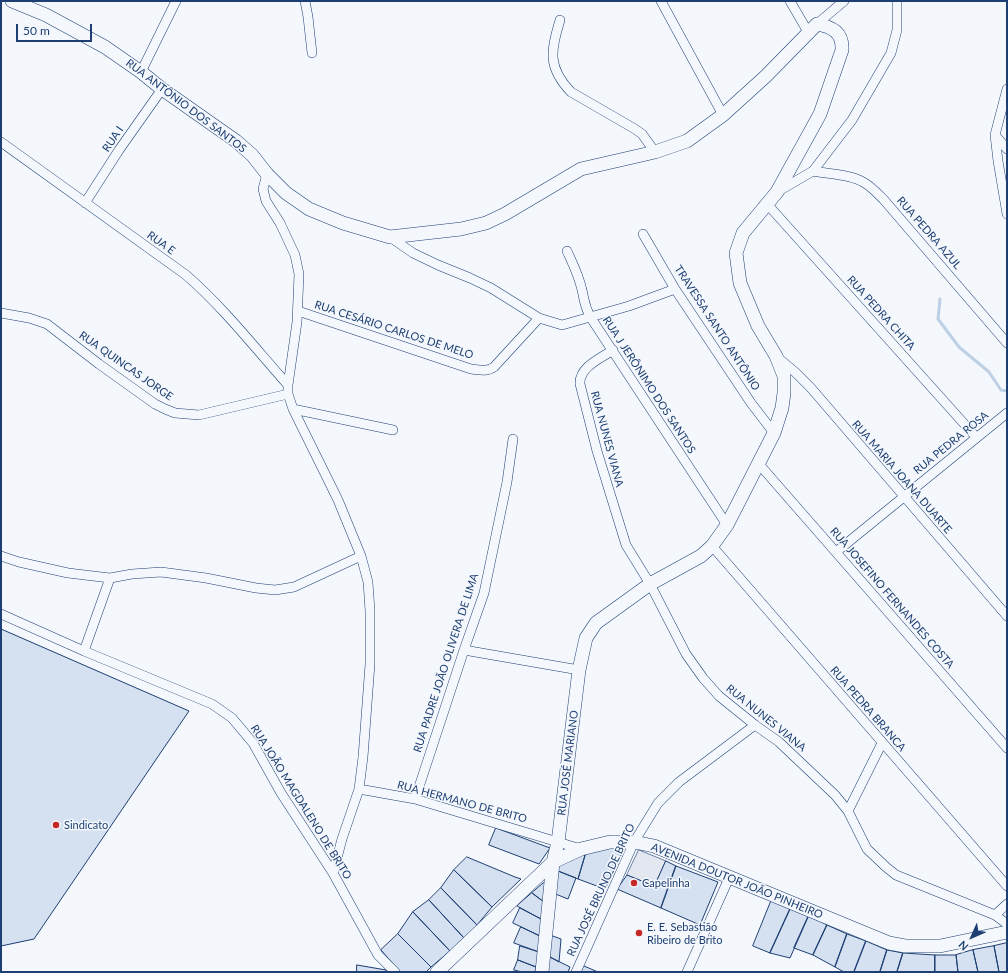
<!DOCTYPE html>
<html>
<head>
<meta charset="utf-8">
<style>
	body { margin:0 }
	#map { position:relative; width:1008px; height:973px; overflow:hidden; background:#f4f7fb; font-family:Lato,sans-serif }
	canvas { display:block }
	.frame { position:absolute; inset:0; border:2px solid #1d3f73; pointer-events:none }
	.north { position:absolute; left:952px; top:917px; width:40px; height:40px; -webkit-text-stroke:3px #f4f7fb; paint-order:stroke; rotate:225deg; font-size:11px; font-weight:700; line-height:16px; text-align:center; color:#1d3f73 }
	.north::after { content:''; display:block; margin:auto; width:14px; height:18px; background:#1d3f73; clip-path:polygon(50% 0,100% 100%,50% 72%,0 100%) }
	.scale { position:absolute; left:16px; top:24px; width:76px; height:18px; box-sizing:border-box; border:2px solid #1d3f73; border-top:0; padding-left:5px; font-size:12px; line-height:14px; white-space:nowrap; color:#1d3f73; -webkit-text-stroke:3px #f4f7fb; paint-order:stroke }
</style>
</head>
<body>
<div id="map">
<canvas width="1008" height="973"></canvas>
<div class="frame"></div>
<div class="north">N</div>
<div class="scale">50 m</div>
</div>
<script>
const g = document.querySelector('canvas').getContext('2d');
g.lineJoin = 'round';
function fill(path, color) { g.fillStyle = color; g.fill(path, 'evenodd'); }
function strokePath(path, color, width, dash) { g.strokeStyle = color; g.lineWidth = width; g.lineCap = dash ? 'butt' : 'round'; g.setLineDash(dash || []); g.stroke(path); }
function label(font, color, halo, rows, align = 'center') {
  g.font = font + ' Lato,sans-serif'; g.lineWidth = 3; g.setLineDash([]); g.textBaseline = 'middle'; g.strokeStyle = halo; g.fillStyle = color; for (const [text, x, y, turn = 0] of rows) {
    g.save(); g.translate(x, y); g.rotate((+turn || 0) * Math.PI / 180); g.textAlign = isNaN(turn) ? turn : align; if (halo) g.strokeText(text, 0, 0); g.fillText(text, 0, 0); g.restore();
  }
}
const parking = new Path2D(`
	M639,850L666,861L654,886L627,875Z`);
const stream = new Path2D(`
	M940,299L938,319L959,347L989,372L1001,390L1007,391`);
const building = new Path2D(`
	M1,629L189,711L34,939L1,946Z
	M496,828L550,848L539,864L489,845Z
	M625,847L605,889L578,879L586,852L600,848Z
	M586,852L578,879L558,871L559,862Z
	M467,857L515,877L521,879L492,907L454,870Z
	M666,861L676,866L661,908L617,889L627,875L654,886Z
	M676,866L718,882L700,925L661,908Z
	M454,870L492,907L477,925L441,888Z
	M558,871L576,878L568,899L553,893Z
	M547,880L544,902L532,893Z
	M441,888L477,925L464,938L429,900Z
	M532,893L544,902L541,919L517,906Z
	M772,899L791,907L770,953L753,946Z
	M429,900L464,938L450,951L413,912Z
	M791,907L809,915L790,958L770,953Z
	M520,908L541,919L540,936L513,923Z
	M413,912L450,951L431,967L398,934Z
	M809,915L827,925L813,955L794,948Z
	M827,925L847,934L835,967L813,955Z
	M521,927L540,936L539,952L514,943Z
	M398,934L431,967L426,972H400L381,950Z
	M847,934L866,941L854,972H844L835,967Z
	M550,935L561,939L559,962L548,956Z
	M866,941L887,950L880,972H854Z
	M1007,943V972H999L994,946Z
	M520,946L539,952L536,967L518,960Z
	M994,946L999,972H978L973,950Z
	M887,950L903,953L897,972H880Z
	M973,950L978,972H958L956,955Z
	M903,953L935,955V972H897Z
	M935,955H956L958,972H935Z
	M548,956L570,967L568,972H546Z
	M518,960L536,967L535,972H522L514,970Z
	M357,965L386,970L387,972H357Z
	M584,966L598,972H581Z`);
const street = new Path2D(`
	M305,1L308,17L312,53
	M661,1L723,115
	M790,1L808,32
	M560,20C551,51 547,67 571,92L635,129L642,134L655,152
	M817,24L844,1
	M141,72L176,1
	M1007,89L995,135L998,161L1007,214
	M995,135L1007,149
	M1,142L186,275C224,308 255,348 288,385
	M813,171C827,174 850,174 863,182C871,186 878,194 884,200L1007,343
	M267,174L263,189L266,201L280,223L295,255L299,274L297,322L288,385V394L293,409L338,500L361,556L368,582L370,611V664L363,757L359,789L342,839L333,873
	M777,192L813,171L852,120L891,53L897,30V1
	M85,203L119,150L162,89
	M768,205L976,437
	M643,234L675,289L751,403L774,433
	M390,237L413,253L438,265L470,278L491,288L539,318L562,325L629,306L675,289
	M567,251C573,264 579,276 582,290C585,302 584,306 591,318L727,525
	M298,311L471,369C480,370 487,372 494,367L539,318
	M1,313L29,318L47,324L99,364L155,404L165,409L175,413L199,415L288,394
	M613,350C601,358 579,367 580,384L597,451L626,545L650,584L686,654L703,678L719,696L755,725L779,742L835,795L848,811L867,849L886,867L896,875L995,915L1007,924
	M777,357L795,372L811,388L1007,616
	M293,409L393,430
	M758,463L1007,748
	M712,546L1007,886
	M836,552L1007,413
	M1,556L19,562L68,573L110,578L132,574L161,572L206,578L256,588L275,590L294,587L361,556
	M1,614L84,651L212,704L232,718L253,743L281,793L333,873L378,955L395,972
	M464,650L579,670
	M84,651L110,578
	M359,789L415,799L581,849
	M415,799L464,650L484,593L507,482L513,439
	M848,811L882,743
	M995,915L1007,904
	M576,972L634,842L658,803L679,782L755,725
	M687,972L729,878`);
const secondary = new Path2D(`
	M12,1L46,15L105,47L141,72L162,89L236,141L252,155L267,174L286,193L309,209L343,223L390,237L461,229L486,223L505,214L581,169L655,152L687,141L723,115L766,76L817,24C832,27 843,32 842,50L820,114L777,192L743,233L736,253L740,283L758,326L776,356L784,376V393L782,408L774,433L727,525L712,546L701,556L650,584L596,623L586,638L579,670L558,842L553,862L542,972
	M437,972L553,862L581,849L610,842H634L654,846L889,943L905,946H940L1007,932`);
const markers = [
	[56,825,4,"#c62828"],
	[634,883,4,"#c62828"],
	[639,933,4,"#c62828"]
];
const streetNames = [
	["RUA ANTÔNIO DOS SANTOS",186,106,37],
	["RUA I",113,139,-56],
	["RUA PEDRA AZUL",929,233,49],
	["RUA E",161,243,36],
	["RUA PEDRA CHITA",881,313,48],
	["TRAVESSA SANTO ANTÔNIO",717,328,57],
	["RUA CESÁRIO CARLOS DE MELO",394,330,18],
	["RUA QUINCAS JORGE",126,366,35],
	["RUA J JERÔNIMO DOS SANTOS",649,385,57],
	["RUA NUNES VIANA",607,439,75],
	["RUA PEDRA ROSA",951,443,-39],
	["RUA MARIA JOANA DUARTE",902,477,49],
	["RUA JOSEFINO FERNANDES COSTA",892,598,49],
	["RUA PADRE JOÃO OLIVERA DE LIMA",446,663,-72],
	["RUA PEDRA BRANCA",868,709,49],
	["RUA NUNES VIANA",766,718,39],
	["RUA JOSÉ MARIANO",568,763,-83],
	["RUA JOÃO MAGDALENO DE BRITO",301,802,58],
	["RUA HERMANO DE BRITO",462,802,15],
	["AVENIDA DOUTOR JOÃO PINHEIRO",737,881,22],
	["RUA JOSÉ BRUNO DE BRITO",601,890,-65]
];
const poiNames = [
	["Sindicato",64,825],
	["Capelinha",642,883],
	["E. E. Sebastião",647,927],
	["Ribeiro de Brito",647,940]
];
fill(parking, '#e3e8f0');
strokePath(parking, '#687fa3', 1);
strokePath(stream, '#bed0e5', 3);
fill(building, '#d5e0f0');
strokePath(building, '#1d3f73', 1);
strokePath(street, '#1d3f73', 10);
strokePath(secondary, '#1d3f73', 14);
strokePath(street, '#f4f7fb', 9);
strokePath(secondary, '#f4f7fb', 13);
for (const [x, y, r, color] of markers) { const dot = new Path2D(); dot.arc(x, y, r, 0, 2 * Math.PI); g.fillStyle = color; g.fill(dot); strokePath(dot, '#f4f7fb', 1.5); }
label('11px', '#1d3f73', '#f4f7fb', streetNames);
label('11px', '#1d3f73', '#f4f7fb', poiNames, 'left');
</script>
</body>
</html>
